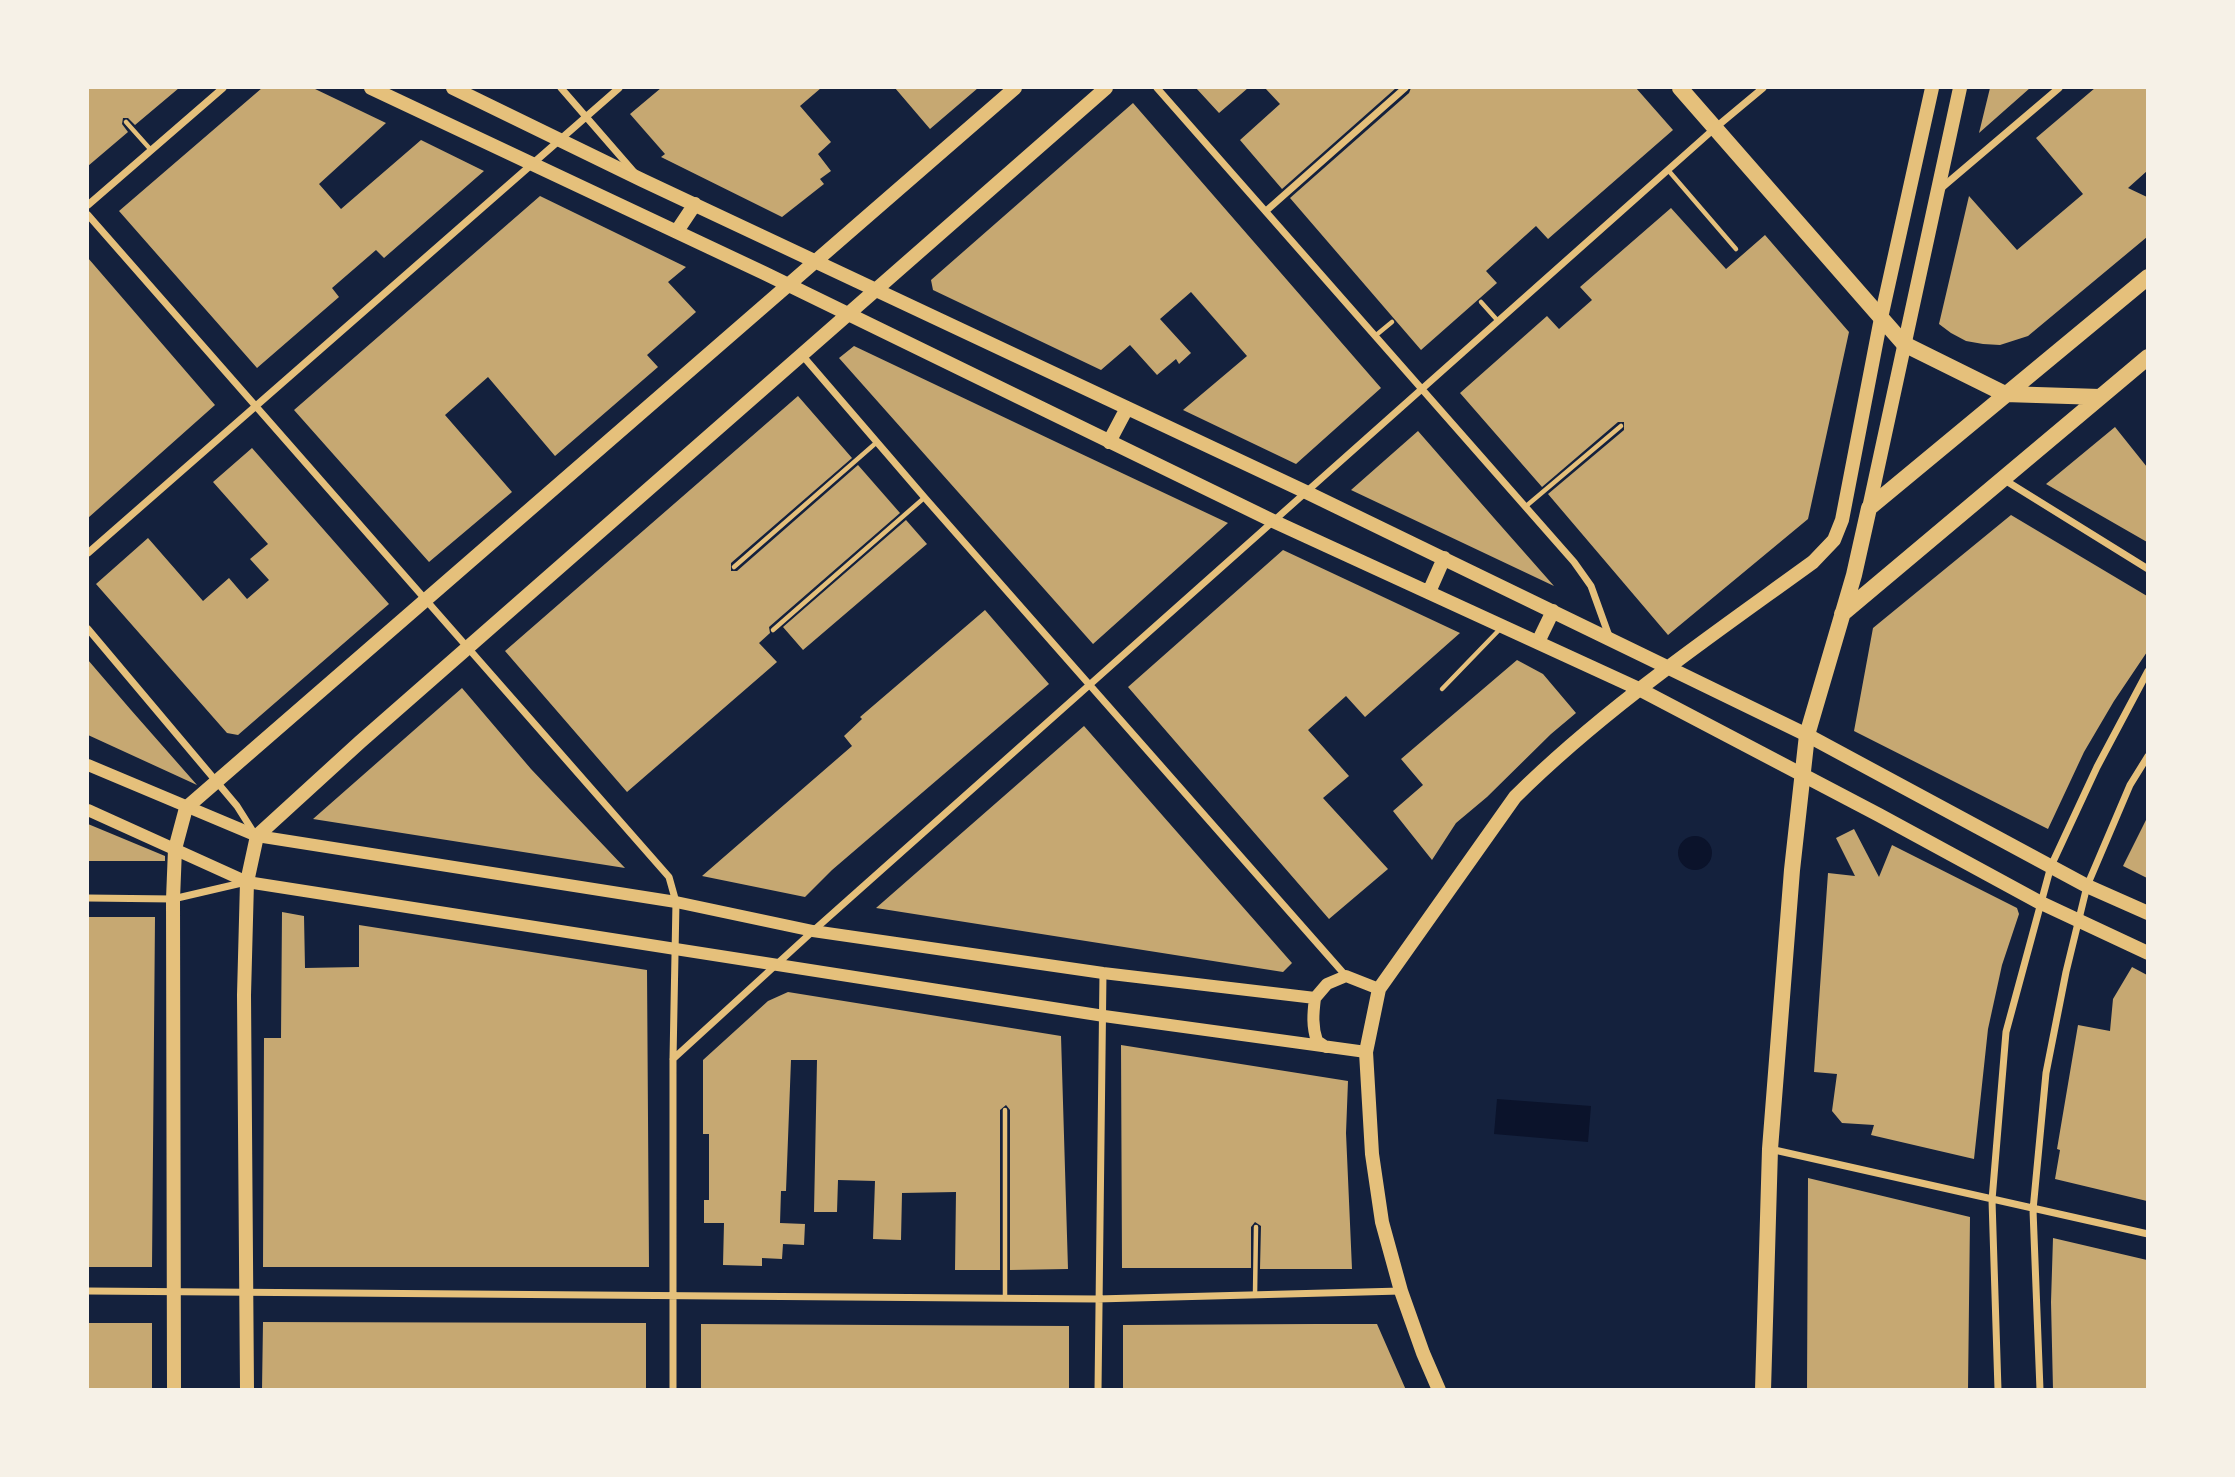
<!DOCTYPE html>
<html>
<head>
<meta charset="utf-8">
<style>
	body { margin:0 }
	#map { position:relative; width:2235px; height:1477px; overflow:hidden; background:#14213d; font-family:"PT Sans",sans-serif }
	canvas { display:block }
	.frame { position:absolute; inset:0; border:89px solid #f6f1e7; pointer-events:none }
</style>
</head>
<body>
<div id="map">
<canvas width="2235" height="1477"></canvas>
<div class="frame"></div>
</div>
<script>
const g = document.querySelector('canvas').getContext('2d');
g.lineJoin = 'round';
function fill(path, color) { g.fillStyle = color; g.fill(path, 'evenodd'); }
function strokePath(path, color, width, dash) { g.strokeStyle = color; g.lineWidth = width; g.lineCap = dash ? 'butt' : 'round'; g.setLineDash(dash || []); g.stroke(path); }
const water = new Path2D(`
	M1678 853a17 17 0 1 1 34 0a17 17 0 1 1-34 0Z
	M1497,1099L1591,1106L1588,1142L1494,1134Z`);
const building = new Path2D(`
	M88,88H179L135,125L128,118H123L122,124L128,132L88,166Z
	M262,88H313L386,123L319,184L341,209L421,140L484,171L384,258L376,250L332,288L339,297L257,368L119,211Z
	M661,88H821L800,106L831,142L818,154L831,171L820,179L824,184L782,217L661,157L665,154L630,114Z
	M895,88H978L930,129Z
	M1196,88H1248L1219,113Z
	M1265,88H1396L1282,189L1240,140L1280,104Z
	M1411,88H1636L1673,130L1548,239L1536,226L1486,271L1497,283L1421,350L1290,198L1409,93Z
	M1990,88H2030L1979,133Z
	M2095,88H2147V171L2128,188L2147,197V237L2028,336L2000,345L1983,344L1966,341L1951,333L1939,324L1969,196L2017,250L2083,194L2036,138Z
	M1133,103L1381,388L1296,464L1183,410L1247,356L1191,292L1160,319L1191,353L1179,364L1176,359L1157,375L1130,345L1101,370L933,290L931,280Z
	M540,196L686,267L668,282L696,312L647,355L658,367L555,456L488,377L445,415L512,492L429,562L294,410Z
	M1671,208L1726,269L1765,235L1849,332L1808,519L1668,635L1548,494L1624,430V422H1618L1542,487L1460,393L1547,316L1559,329L1592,300L1580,287Z
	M88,258L215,405L88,518Z
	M854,346L1073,450L1228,523L1093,644L839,358Z
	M798,396L852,458L731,563V571H737L858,465L900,513L769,627L770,633L759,643L777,662L627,792L505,651Z
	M2115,427L2147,467V542L2046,484Z
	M1418,431L1494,518L1554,586L1351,490Z
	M252,448L389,604L238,735L227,733L96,584L148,538L203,601L229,578L247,599L269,580L250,559L268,544L213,482Z
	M2011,515L2147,596V652L2114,701L2084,752L2048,829L1854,731L1873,628Z
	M906,520L927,544L803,650L783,627Z
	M1283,550L1460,633L1365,717L1346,696L1308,730L1349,776L1323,798L1388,869L1329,919L1128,687Z
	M985,610L1049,684L832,870L805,897L702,876L852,746L844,736L862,719L860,717Z
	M88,660L131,710L197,785L88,735Z
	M1517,660L1543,674L1576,713L1551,734L1487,797L1456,823L1432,860L1393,811L1423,785L1401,759Z
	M462,688L531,769L625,868L313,819Z
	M1084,726L1292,963L1283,972L876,908Z
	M2147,818V878L2123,866Z
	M88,824L165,856V861H88Z
	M1854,829L1879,877L1892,845L2017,908L2019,914L2002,965L1988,1029L1974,1159L1871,1135L1874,1125L1842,1123L1832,1111L1837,1074L1814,1072L1828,873L1855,876L1836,838Z
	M282,912L304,916L305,968L359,967V925L647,970L649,1267H263L264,1038H281Z
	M88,917H155L152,1267H88Z
	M2132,967L2147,975V1201L2055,1179L2060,1150L2057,1149L2078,1025L2110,1031L2113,999Z
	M788,992L1061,1036L1068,1269L1010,1270V1110L1006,1105L1000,1110V1270H955L956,1192L902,1193L901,1240L873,1239L875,1181L838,1180L837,1212H814L817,1060H791L786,1191H781L780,1223L805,1224L804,1245L783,1244L782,1259L762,1258V1266L723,1265L724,1223H704V1200H709V1134H703V1060L768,1001Z
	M1121,1045L1348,1081L1346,1133L1352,1269H1260L1261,1226L1255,1222L1251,1227V1268H1122Z
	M1808,1178L1970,1217L1968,1390H1807Z
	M2053,1238L2147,1260V1390H2053L2051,1302Z
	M263,1322L646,1323V1390H262Z
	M88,1323H152V1390H88Z
	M701,1324L1069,1326V1390H701Z
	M1315,1324H1377L1406,1390H1123V1325Z`);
const service = new Path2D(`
	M126,122L151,150
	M1668,170L1736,249
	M1481,302L1498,321
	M1375,336L1392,322
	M1525,507L1621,426
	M734,567L877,442
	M773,630L924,498
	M1442,689L1500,629
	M1005,1110V1299
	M1255,1295L1256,1227`);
const minor = new Path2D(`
	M561,88L634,172
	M1157,88L1574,562L1591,586L1609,636
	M1939,190L2059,88
	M88,205L223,88
	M1266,211L1405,88
	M88,215L669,877L676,902L673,1059V1390
	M802,355L925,498L1346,976
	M2003,479L2148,569
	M88,553L619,88
	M88,629L237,806L254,833
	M88,898L173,899L246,882
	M673,1059L813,931L1715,128L1763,88
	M1770,1149L2148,1234
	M88,1291L1097,1299L1401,1291
	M1098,1390L1103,973
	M1998,1390L1992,1200L2006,1032L2051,866L2097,767L2148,671
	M2040,1390L2033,1210L2046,1073L2066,972L2087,886L2130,785L2148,756`);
const tertiary = new Path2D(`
	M88,765L257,836L676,902L813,931L1103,973L1315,998L1327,984L1346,976L1379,989
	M88,810L247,882L1104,1016L1366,1052
	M1315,998C1313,1014 1312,1026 1317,1041L1326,1047`);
const secondary = new Path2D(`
	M371,88L764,273L1273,521L1639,689L1879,815L2039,902L2148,953
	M453,88L642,180L1306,492L1669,668L1807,735L2087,886L2148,913
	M677,231L695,204
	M1109,442L1127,408
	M1869,508L1960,88
	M1429,592L1444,558
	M1538,642L1553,611
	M174,1390L173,899L175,849L186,808L1015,88
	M247,1390L244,995L247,882L257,836L360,742L1106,88
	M1439,1390L1423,1353L1401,1291L1382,1222L1372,1154L1366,1052L1379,989L1515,797C1605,708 1711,636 1813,562L1834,540L1842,520L1881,318L1932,88`);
const primary = new Path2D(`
	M1680,88L1904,344L2005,394L2100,397
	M1842,614L2148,357
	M1763,1390L1770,1149L1792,870L1807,735L1854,575L1869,508L2148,277`);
fill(water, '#0b132b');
fill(building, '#c6a872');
strokePath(service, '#e5c07b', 4.5);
strokePath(minor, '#e5c07b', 7);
strokePath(tertiary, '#e5c07b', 12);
strokePath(secondary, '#e5c07b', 14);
strokePath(primary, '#e5c07b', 16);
</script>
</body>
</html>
